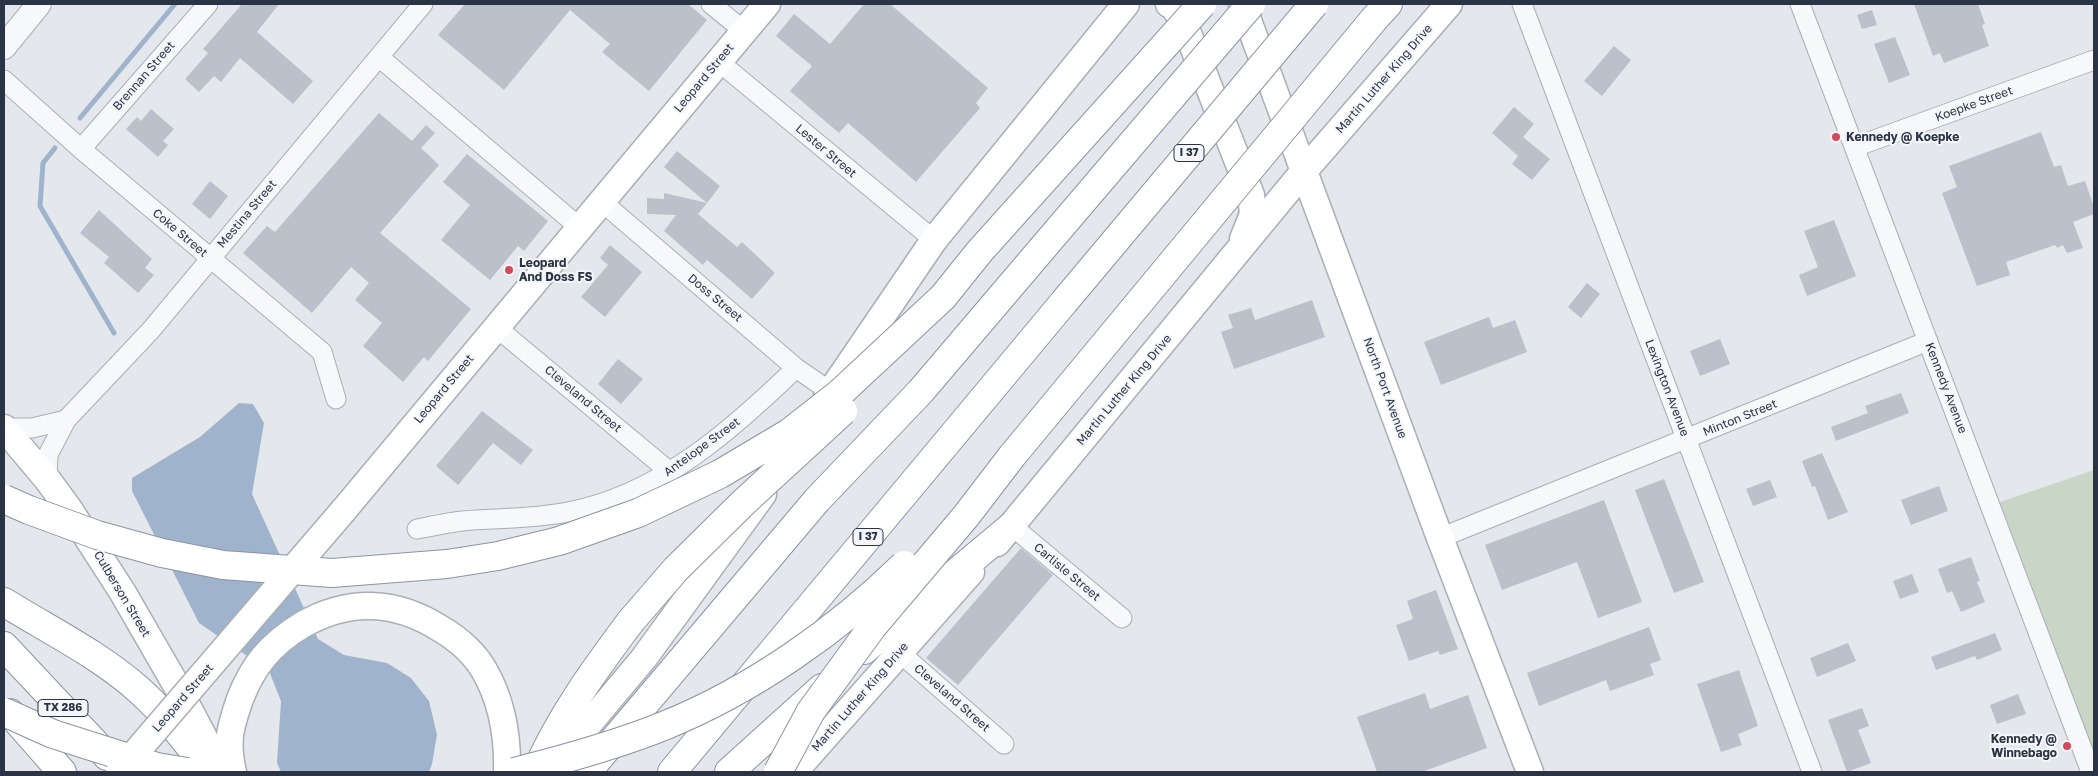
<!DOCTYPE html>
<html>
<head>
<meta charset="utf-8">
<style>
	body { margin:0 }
	#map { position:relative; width:2098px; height:776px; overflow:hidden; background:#e4e7ec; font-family:"Golos Text",sans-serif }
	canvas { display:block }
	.frame { position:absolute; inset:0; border:5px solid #2b3445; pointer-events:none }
</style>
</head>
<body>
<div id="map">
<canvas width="2098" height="776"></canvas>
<div class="frame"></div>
</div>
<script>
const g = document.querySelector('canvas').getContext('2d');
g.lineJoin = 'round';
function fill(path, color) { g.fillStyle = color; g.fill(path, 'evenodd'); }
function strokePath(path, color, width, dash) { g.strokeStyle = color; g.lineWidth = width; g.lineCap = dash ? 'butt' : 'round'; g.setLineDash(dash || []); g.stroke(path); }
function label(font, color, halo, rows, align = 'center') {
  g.font = font + ' "Golos Text",sans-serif'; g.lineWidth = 4; g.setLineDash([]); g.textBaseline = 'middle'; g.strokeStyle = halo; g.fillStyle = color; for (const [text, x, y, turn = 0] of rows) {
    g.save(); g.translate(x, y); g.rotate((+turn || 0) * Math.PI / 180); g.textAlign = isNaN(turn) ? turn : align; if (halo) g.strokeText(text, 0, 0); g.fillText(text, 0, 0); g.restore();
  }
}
const green = new Path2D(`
	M2094,470V752L2000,502Z`);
const water = new Path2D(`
	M239,403L253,404L264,423L252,494L318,639L344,655L387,663L411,678L429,701L437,735L432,764L429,772H281L277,763L281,701L269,671L199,623L132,491V478L200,437Z`);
const stream = new Path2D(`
	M80,118L175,4
	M55,148L43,163L40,206L114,333`);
const building = new Path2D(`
	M242,4H279L257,32L313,81L293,104L240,58L221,82L214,76L199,92L185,79L208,53L203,49Z
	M465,4H688L707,20L649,91L602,52L610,44L570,10L504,90L438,35Z
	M864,4H890L988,88L976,103L980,108L916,182L848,123L839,133L790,91L812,66L776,36L794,14L830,44Z
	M1914,4H1978L1985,24L1982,25L1989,46L1944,63L1940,53L1933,56Z
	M1872,10L1877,25L1862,29L1857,15Z
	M1895,37L1910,75L1889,83L1874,44Z
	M1614,46L1631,60L1602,96L1584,81Z
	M1514,107L1534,124L1523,137L1550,159L1532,180L1512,164L1518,156L1492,133Z
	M151,109L174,129L163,141L168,145L158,157L126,129L137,117L141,121Z
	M379,113L412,141L426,125L435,133L421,148L439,165L380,233L471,309L428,361L424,357L403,382L363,346L382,323L355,300L369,283L351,267L312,313L243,253L267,226L275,232Z
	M2041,132L2054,167L2061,165L2068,186L2085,181L2094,207V214L2073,222L2083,248L2067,253L2063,245L2057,248L2055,245L2006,262L2010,275L1977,286L1942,193L1957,187L1949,166Z
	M677,151L720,186L707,203L664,167Z
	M467,154L548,221L524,251L518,246L490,280L441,240L470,205L443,182Z
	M210,181L228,196L210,219L192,204Z
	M664,193L707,203L698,214L737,247L742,242L775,273L752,299L707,260L703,265L664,231L676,215L647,214V198L664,199Z
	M99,210L152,259L145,268L154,275L138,293L104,263L109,257L80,233Z
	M1834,220L1856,276L1807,296L1799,275L1818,267L1804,231Z
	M610,245L642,272L605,317L581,297L608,265L600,258Z
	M1587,283L1600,294L1581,318L1568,307Z
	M1312,300L1325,337L1234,369L1221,332L1233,328L1228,315L1251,308L1255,320Z
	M1489,317L1493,328L1515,320L1527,352L1441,385L1424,342Z
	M1720,339L1730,364L1700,376L1690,351Z
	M618,359L643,379L621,404L598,384Z
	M1901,393L1909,413L1836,441L1831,427L1868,413L1865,406Z
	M482,411L533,450L521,465L493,443L458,485L436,466Z
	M1822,453L1848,512L1828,520L1815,486L1812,487L1802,461Z
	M1664,479L1704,582L1674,593L1635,490Z
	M1770,480L1777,497L1753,506L1746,489Z
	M1939,486L1948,511L1911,525L1901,500Z
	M1604,500L1642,602L1598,618L1577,562L1502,590L1485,545Z
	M1021,548L1053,575L958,685L926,658Z
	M1971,557L1980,581L1977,582L1985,602L1961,612L1952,591L1947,593L1938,569Z
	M1912,574L1919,592L1900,599L1893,581Z
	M1436,590L1458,649L1440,655L1438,651L1409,661L1396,625L1413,619L1407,601Z
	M1649,627L1661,660L1650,664L1654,675L1610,691L1606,680L1539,706L1527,673Z
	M1995,633L2002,650L1977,660L1975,656L1936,670L1931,657Z
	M1848,643L1856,661L1817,677L1810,658Z
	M1739,670L1758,726L1738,734L1742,745L1721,752L1697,684Z
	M1425,693L1430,709L1468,695L1487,748L1422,772H1377L1357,717Z
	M2018,694L2026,714L1997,724L1990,705Z
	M1862,708L1869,726L1858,730L1871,763L1847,772L1828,720Z`);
const minor = new Path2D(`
	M711,4L744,31
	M1522,4L1812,772
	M1800,4L2091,772
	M379,57L579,227
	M718,61L934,240
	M4,80L81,149L322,352L336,399
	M1855,147L2094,60
	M81,149L208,4
	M601,201L796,368L831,392
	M496,327L670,472
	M4,428H32L66,420
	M47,479L48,455L66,420L151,330L423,4
	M1012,526L1122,618
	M417,529C432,526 447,523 462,521C497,518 533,519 568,512C659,495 732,430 796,368
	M1440,538L1928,341
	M899,652L1004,744`);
const tertiary = new Path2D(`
	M4,47L39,4`);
const secondary = new Path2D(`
	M1169,4L1174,7L1184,23L1251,195L1253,214L1243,239
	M1242,4L1440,538L1530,772
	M827,397L934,240L1126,4
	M4,428L47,479L69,509L123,593L179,690L222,772
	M343,511L767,4
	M997,543L1304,171L1449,4
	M550,770L644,658L763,494
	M233,772C226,741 230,728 240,699C253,665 271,644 302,625C349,598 396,600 441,629C458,639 474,653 484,670C502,701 508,737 507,772
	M794,772L971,572`);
const motorway = new Path2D(`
	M1375,18L1388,4
	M4,602C49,630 100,655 139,690C166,714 188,744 210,772
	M4,646L107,756
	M864,650L1012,526
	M10,713L62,772
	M536,772C560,717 595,669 631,621
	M587,772L817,500L921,391L1041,250
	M672,772L1064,302
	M729,772L822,688`);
const secondaryBridge = new Path2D(`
	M119,772L343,511`);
const motorwayBridge = new Path2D(`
	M1041,250L1251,4
	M1064,302L1314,4
	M4,499L29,510L97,535L162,553L223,565L332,573L447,564L498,556L559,541L638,513L720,474L789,433L840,393L943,297L980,251L1202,4
	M631,621L676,569L744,502L843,411
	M4,712L53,734L157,767L187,772
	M514,772C566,759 617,745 666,725C752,690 838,630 904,565
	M778,772L811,711L873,626L966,516L1012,456L1375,18`);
const markers = [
	[1836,137,5,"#d1495b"],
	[509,270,5,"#d1495b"],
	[2067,746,5,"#d1495b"]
];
const shields = [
	[1189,153,30],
	[868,537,30],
	[63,708,50]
];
const shieldNames = [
	["I 37",1189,153],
	["I 37",868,537],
	["TX 286",63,708]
];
const streetNames = [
	["Brennan Street",144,76,-49],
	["Leopard Street",704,78,-50],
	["Martin Luther King Drive",1384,79,-49],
	["Koepke Street",1974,104,-20],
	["Lester Street",826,151,40],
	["Mestina Street",247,214,-50],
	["Coke Street",180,233,40],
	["Doss Street",715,298,40],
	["North Port Avenue",1385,388,70],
	["Lexington Avenue",1667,388,69],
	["Kennedy Avenue",1946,388,69],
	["Leopard Street",444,389,-50],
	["Martin Luther King Drive",1124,390,-50],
	["Cleveland Street",583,399,40],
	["Minton Street",1740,418,-22],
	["Antelope Street",702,447,-36],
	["Carlisle Street",1067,572,40],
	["Culberson Street",122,594,59],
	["Martin Luther King Drive",860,697,-49],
	["Leopard Street",183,698,-49],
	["Cleveland Street",952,698,41]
];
const poiNames = [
	["Kennedy @ Koepke",1846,137],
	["Leopard",519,263],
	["And Doss FS",519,277],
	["Kennedy @",2057,739,"right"],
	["Winnebago",2057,753,"right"]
];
fill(green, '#c9d6c5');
fill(water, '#9fb4cc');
strokePath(stream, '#9fb4cc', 5);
fill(building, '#bbc0ca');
strokePath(minor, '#a9aeb7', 21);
strokePath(tertiary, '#a9aeb7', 26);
strokePath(secondary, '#a9aeb7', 29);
strokePath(motorway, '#8b94a3', 30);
strokePath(minor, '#f7f8fa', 19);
strokePath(tertiary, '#f7f8fa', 24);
strokePath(secondary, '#fff', 26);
strokePath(motorway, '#fff', 28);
strokePath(secondaryBridge, '#a9aeb7', 29, []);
strokePath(motorwayBridge, '#8b94a3', 30, []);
strokePath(secondaryBridge, '#fff', 26);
strokePath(motorwayBridge, '#fff', 28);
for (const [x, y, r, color] of markers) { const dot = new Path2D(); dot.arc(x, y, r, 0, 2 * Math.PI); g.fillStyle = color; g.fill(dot); strokePath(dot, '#f4f6f9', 2); }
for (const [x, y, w] of shields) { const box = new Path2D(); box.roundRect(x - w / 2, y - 8.5, w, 17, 4); g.fillStyle = '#f4f6f9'; g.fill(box); strokePath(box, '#2b3445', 1); }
label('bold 11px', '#2b3445', null, shieldNames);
label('12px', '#2b3445', '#f4f6f9', streetNames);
label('bold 12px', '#2b3445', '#f4f6f9', poiNames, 'left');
</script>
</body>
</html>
